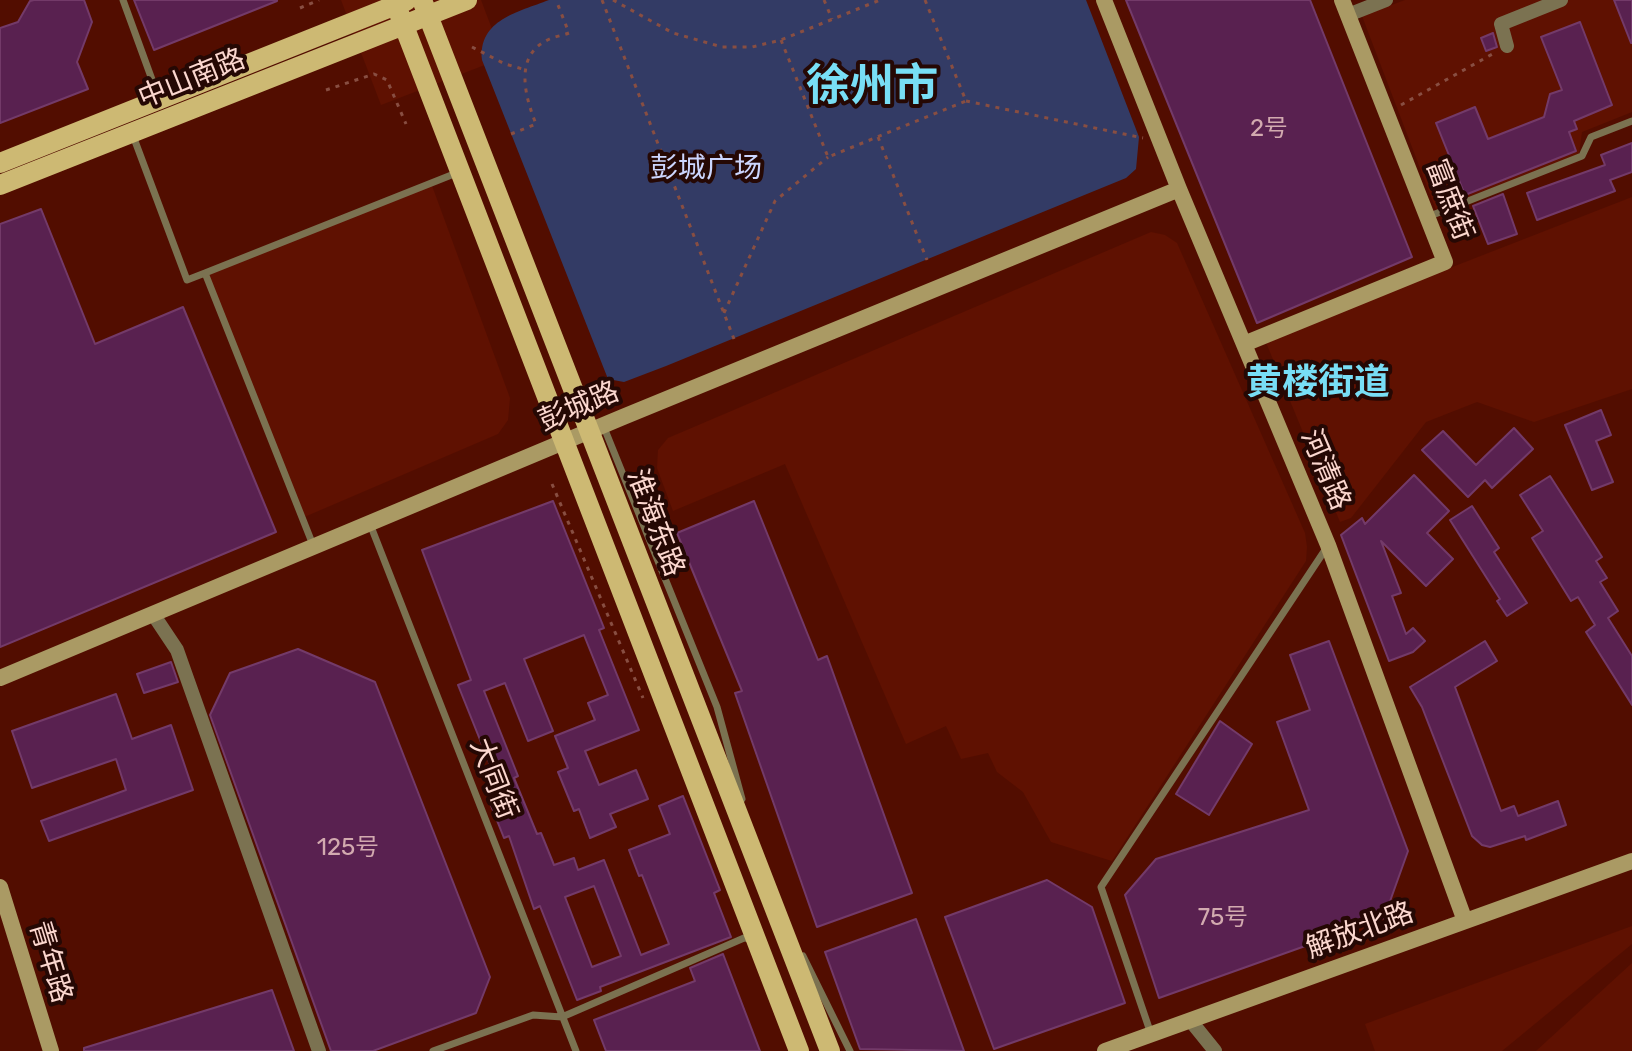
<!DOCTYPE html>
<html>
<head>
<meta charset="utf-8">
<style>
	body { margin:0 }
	canvas { display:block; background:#520d00 }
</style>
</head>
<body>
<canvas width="1632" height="1051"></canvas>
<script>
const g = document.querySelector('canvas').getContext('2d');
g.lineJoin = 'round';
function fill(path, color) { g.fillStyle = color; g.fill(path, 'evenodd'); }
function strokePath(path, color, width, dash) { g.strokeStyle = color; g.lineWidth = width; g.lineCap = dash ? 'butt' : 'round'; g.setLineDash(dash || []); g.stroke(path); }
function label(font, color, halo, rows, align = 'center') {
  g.font = font + ' Rubik,"Noto Sans SC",sans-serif'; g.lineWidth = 8; g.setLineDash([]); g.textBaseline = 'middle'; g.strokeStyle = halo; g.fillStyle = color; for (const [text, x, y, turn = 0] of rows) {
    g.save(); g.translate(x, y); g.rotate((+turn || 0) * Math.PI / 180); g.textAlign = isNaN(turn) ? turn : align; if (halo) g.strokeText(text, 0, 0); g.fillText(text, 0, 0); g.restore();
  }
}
const built = new Path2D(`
	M341,0H481L503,58L381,105Z
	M1405,0H1632V112L1582,132L1579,154L1436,210L1362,16Z
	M431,183L510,398L508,420L498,434L302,518L205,273Z
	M1632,197V389L1534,422L1477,402L1426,422L1351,518L1340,522L1265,340Z
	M1151,232L1165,235L1177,243L1305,533L1307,547L1306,561L1112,861L1051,842L1023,792L997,772L988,753L961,759L946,726L906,744L785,464L673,511L657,468L658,450L668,438Z
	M1632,926V944L1502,1051H1375L1365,1024Z
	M1632,963V1051H1536Z`);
const green = new Path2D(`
	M549,0H1086L1139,137L1136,169L1126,178L666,366L624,382L608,379L482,60C478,20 518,12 549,0Z`);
const building = new Path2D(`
	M34,0H84L92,22L77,62L88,89L0,123V28L18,22L30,1Z
	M134,0H277V1L154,50Z
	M1126,0H1310L1412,257L1257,323Z
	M1614,0H1632V43H1631Z
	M1580,22L1612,105L1574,121L1577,129L1569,132L1576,151L1465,195L1436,123L1475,107L1488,139L1544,117L1550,94L1562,90L1541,37Z
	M1493,33L1497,47L1486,51L1481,38Z
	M1632,143V172L1610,180L1615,191L1537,220L1527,193L1605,165L1601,155Z
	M1503,194L1517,234L1488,244L1473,206Z
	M41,209L95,344L183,307L276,532L0,647V224Z
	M1601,410L1611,435L1596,441L1613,482L1592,490L1565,425Z
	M1514,428L1533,449L1492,488L1485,480L1468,497L1422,450L1443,431L1476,465Z
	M1414,475L1449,511L1427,533L1453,559L1426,586L1381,541L1401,593L1392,596L1406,634L1413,628L1425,641L1413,652L1389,661L1341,535L1362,518L1365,524Z
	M1550,476L1602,557L1596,561L1607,578L1600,582L1618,611L1608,618L1632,656V705L1586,632L1595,625L1578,597L1571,601L1532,538L1543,531L1520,495Z
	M553,501L604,628L599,630L639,730L585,751L599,785L636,770L648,799L610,814L616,827L590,838L579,809L574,811L558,772L568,768L555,736L595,720L588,703L608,695L584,635L524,659L553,731L528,741L505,683L484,691L518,776L514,778L537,834L541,833L554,865L574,858L578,870L604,860L641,955L669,944L642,875L639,876L629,850L670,834L659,806L683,796L720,890L714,893L731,937L600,987L601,991L577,1000L540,906L534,909L509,836L504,838L488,798L501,792L458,685L471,680L422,550ZM594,886L621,956L592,967L565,897Z
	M754,501L818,660L827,656L912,893L817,927L735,693L742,691L677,533Z
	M1472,506L1499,548L1494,552L1527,603L1507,616L1497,601L1500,599L1450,520Z
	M1329,641L1408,851L1384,918L1159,998L1125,895L1156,859L1309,810L1277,722L1310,710L1290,655Z
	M1485,641L1497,661L1455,687L1501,811L1514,806L1518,816L1558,801L1566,825L1526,840L1525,836L1490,847L1482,845L1472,836L1422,707L1410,687Z
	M298,649L375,682L490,977L476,1013L373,1051H331L210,715L230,673Z
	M171,662L178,682L144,693L137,674Z
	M116,694L132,739L171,725L193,790L49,841L41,821L126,790L116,759L32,788L12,731Z
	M1220,721L1252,744L1209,815L1176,794Z
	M1047,880L1092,907L1125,1003L994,1049L945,917Z
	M916,919L964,1051L860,1049L825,952Z
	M723,954L760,1051H606L594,1020L695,981L690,968Z
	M272,990L294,1051H84V1048Z`);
const path = new Path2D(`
	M602,0L734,339
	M613,0L673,33L722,47H752L781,40L880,0
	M824,0L832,19
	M300,8L319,0
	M781,40L828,157L966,101L925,0
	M472,47L505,64L526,70
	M326,90L374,74L387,80L406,124
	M966,101L1143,138
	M1401,105L1496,52
	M511,134L536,124C526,99 514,59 544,42C551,37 561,36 569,33L556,0
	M878,137L927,260
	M724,313L775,201L828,157
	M552,484L643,698`);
const lane = new Path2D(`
	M123,0L158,96
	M132,133L187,280L205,273L313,545
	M1430,216L1582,156L1591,137L1632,121
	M205,273L459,172
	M603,425L717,707L742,799
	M370,524L576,1051
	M803,956L850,1051
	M1151,1034L1101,887L1327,547
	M433,1051L533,1015L562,1017L744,938L754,939`);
const street = new Path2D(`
	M1348,15L1386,0
	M1507,46L1501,24L1561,0
	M153,614L177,650L319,1051
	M1190,1020L1215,1051`);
const secondary = new Path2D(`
	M1104,0L1179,189L1328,545L1465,921
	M1244,344L1445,262L1342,0
	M0,678L623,417L1179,189
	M0,887L51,1051
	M1105,1051L1632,861`);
const primary = new Path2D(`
	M394,0L799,1051
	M422,0L830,1051
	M0,163L406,1
	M0,185L467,0`);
const numberNames = [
	["2号",1269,129],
	["125号",348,848],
	["75号",1223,918]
];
const streetNames = [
	["中山南路",192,79,-22],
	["富庶街",1449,200,69],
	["彭城路",579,407,-23],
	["河清路",1325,470,67],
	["淮海东路",655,523,69],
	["大同街",493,779,69],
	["解放北路",1360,931,-20],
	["青年路",50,962,73]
];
const parkNames = [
	["彭城广场",706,169]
];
const districtNames = [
	["黄楼街道",1318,384]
];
const townNames = [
	["徐州市",872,87]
];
fill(built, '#5f1101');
fill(green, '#333b65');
fill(building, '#592150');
strokePath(building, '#733a69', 2);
strokePath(path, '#884e42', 3, [4, 6]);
strokePath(lane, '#7b7251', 7);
strokePath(street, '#7b7251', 14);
strokePath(secondary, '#aa9a64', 16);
strokePath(primary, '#cdb973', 20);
label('24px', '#d2aaaf', null, numberNames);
label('28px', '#fbd7cf', '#250804', streetNames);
label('28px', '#ccd6fe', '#250804', parkNames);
label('bold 36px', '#78def5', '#250804', districtNames);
label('bold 44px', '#78def5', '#250804', townNames);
</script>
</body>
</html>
